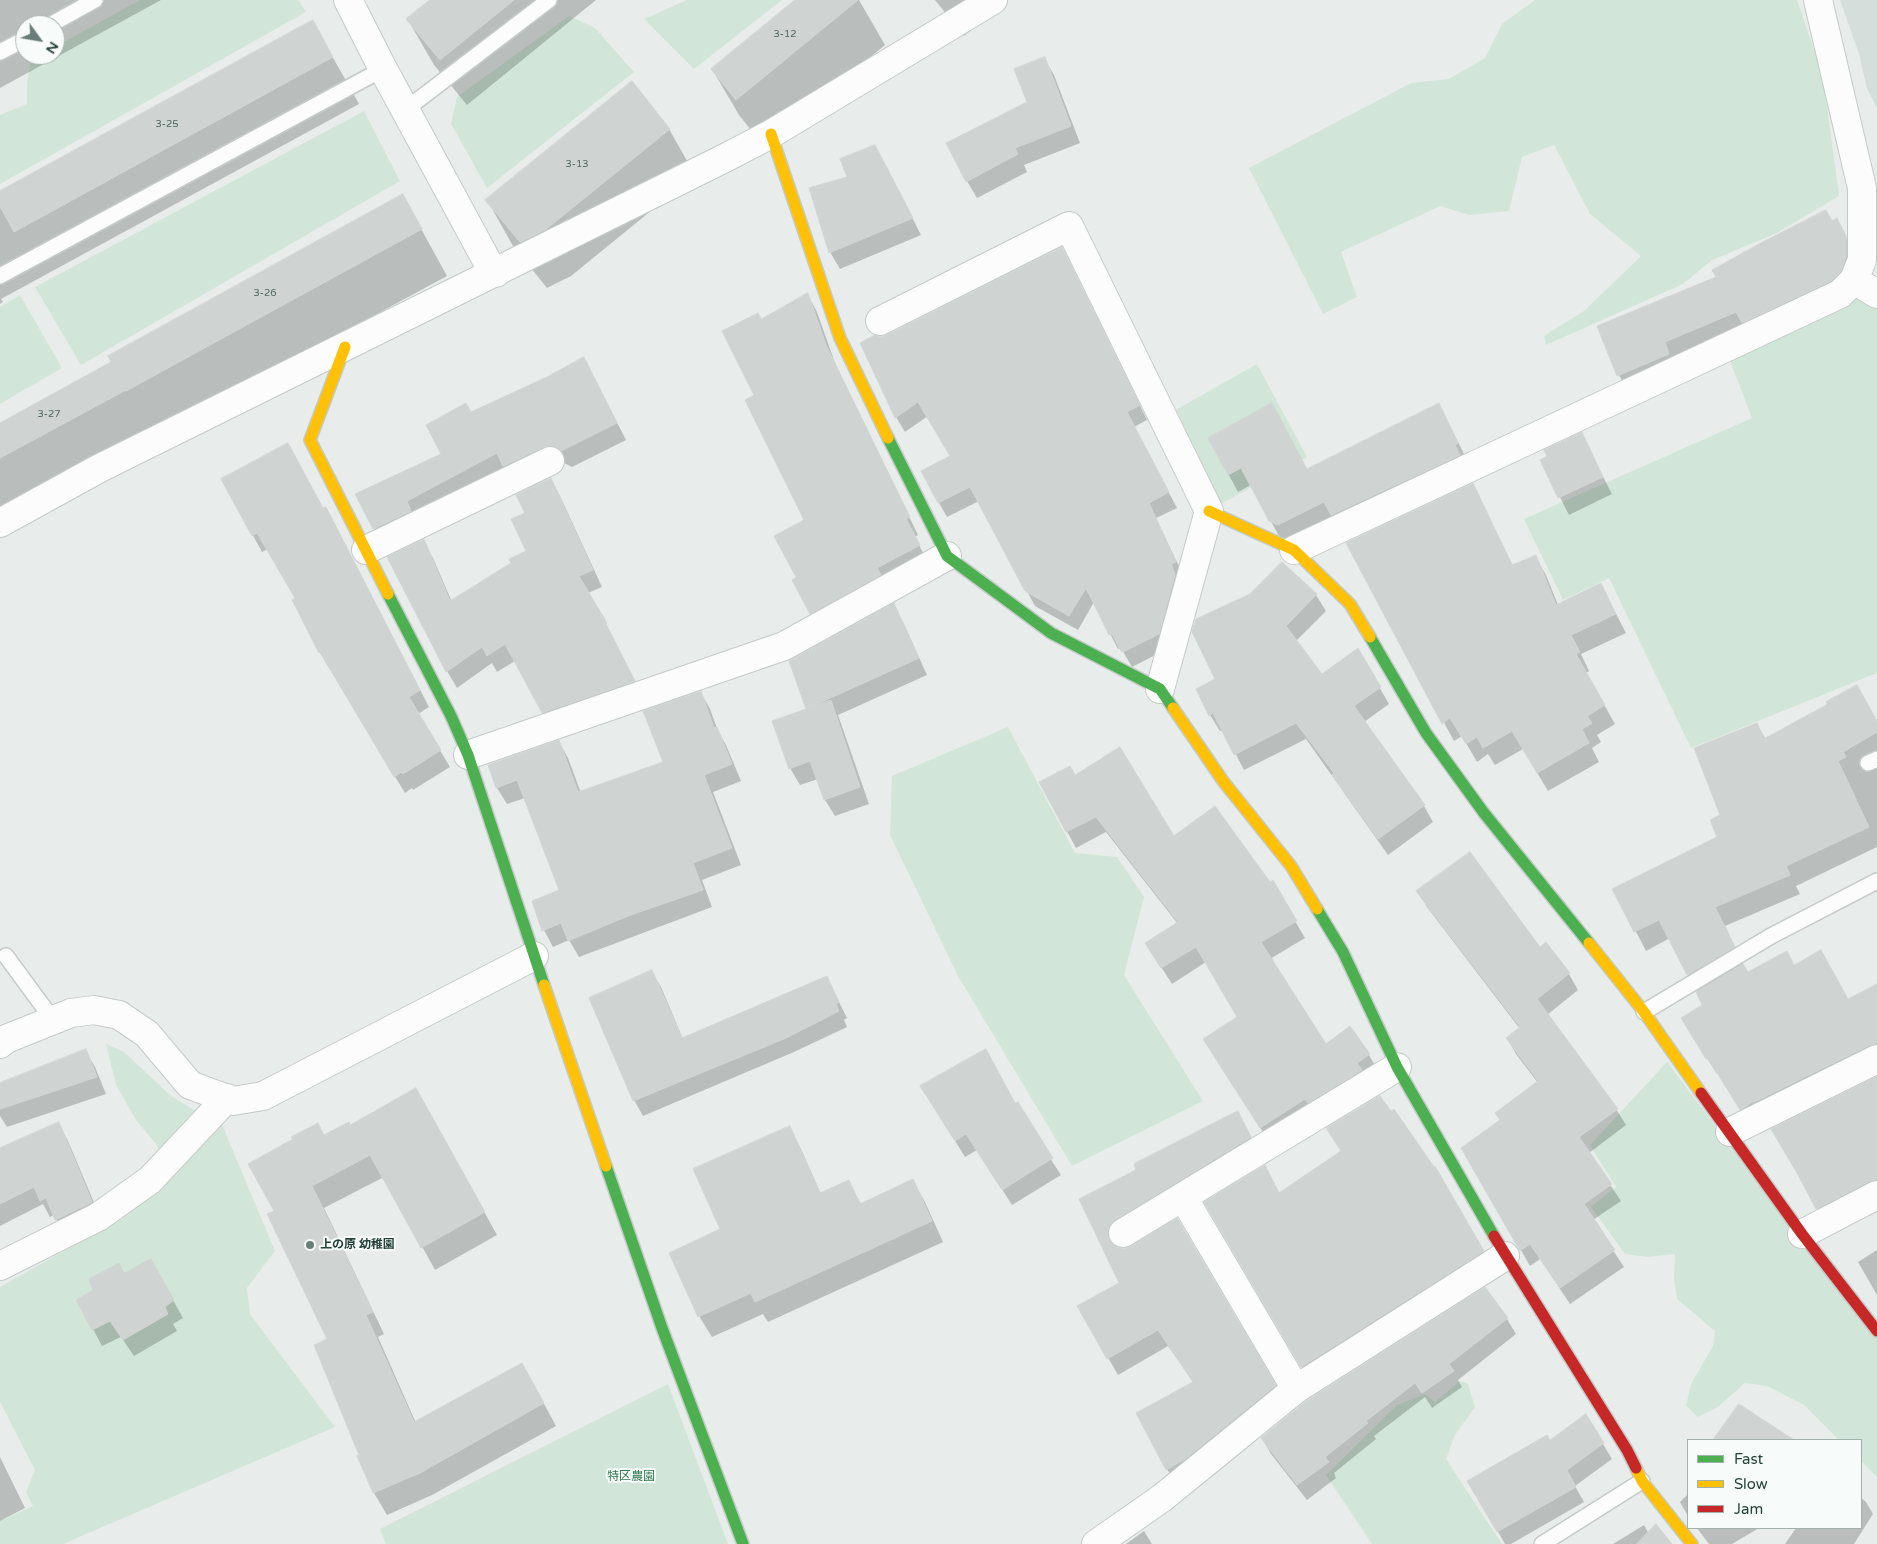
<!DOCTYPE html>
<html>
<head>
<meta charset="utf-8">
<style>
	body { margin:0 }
	#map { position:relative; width:1877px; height:1544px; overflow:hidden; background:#e8edeb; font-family:"Varela Round",sans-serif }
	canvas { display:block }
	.legend { position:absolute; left:1687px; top:1439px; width:175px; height:90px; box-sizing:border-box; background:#f7fbf9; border:1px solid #a3b1ad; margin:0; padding:6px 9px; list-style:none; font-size:15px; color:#24423a }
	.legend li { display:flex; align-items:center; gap:10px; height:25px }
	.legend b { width:25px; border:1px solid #a3b1ad }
	.north { position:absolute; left:15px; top:15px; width:50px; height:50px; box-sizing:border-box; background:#f7fbf9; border:1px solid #a3b1ad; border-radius:50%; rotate:122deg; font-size:14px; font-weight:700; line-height:20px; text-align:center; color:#24423a }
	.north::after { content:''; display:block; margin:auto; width:18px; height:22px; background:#697e78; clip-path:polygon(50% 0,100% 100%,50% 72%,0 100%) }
</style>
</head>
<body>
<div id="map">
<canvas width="1877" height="1544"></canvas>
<ul class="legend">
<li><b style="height:6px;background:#4caf50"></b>Fast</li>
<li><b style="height:6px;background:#ffc107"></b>Slow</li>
<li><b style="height:6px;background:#c62828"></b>Jam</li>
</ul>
<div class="north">N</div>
</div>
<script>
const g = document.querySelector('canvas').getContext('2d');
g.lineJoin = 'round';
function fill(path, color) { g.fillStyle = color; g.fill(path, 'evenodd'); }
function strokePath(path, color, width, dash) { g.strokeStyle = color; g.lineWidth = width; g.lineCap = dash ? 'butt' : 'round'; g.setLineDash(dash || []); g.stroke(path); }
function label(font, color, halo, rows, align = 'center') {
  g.font = font + ' "Varela Round","Noto Sans JP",sans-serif'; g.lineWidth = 4; g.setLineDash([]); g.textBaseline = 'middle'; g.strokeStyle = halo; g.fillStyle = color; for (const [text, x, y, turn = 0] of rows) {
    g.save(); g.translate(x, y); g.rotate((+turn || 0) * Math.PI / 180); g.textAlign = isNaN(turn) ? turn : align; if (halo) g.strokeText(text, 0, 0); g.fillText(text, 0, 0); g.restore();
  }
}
const built = new Path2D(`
	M1840,0H1877V108L1867,89L1859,54Z`);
const green = new Path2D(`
	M140,0H298L306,12L0,184V115L27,104V82L31,61L41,55H55V47Z
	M687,0H782L694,69L644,19Z
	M1535,0H1797L1823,76L1839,196L1777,233L1712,260L1683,284L1546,345L1544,336L1584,311L1641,256L1590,214L1554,145L1522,157L1509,211L1469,215L1440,206L1341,252L1357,297L1323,314L1249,168L1411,83L1449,79L1485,58L1502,24Z
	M569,16L595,28L634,72L487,188L451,124L457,97Z
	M364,111L400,181L81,365L35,287Z
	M1862,292L1877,301V673L1691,748L1609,578L1563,600L1524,519L1752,418L1730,361C1776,340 1821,321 1862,292Z
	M20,295L62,368L0,404V307Z
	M1257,364L1307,457L1215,507L1172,412Z
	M1008,727L1075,853L1117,857L1144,897L1124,975L1203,1101L1072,1166L958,976L890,835L892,776Z
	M106,1044L124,1052L171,1096L194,1110L218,1115L275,1251L247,1288L250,1314L335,1427L63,1544H0V1521L33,1506L26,1492L35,1470L0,1402V1287L123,1218L153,1195L166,1165L156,1144L136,1120L116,1085Z
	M1667,1062L1877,1338V1477L1861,1461V1440H1839L1804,1405L1767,1386L1745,1383L1718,1407L1698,1417L1686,1406L1691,1384L1713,1346L1715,1331L1677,1299L1674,1279L1675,1254L1647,1257L1625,1254L1591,1207L1616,1187L1590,1145Z
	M1460,1381L1468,1384L1475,1407L1455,1435L1446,1459L1502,1544H1372L1326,1475L1397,1405L1425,1394L1435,1402Z
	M668,1384L728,1544H386L380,1529Z`);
const shadow = new Path2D(`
	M0,0H161L0,88ZM25,25H55V55H25Z
	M432,0H596L467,105L434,65L408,20Z
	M797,0H859L885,45L763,145L739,115L712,69Z
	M935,0H1008L964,36Z
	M313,22L359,104L1,299L3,302L0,304V193Z
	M1044,58L1054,75L1080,143L1024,165L1027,172L977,198L967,181L1028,102Z
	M669,129L695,175L571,276L547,288L513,246L487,200Z
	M885,164L921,235L840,269L830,252L848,177Z
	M403,196L447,276L0,518V424L113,363Z
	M1837,220L1855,254V275L1628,392L1619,375L1718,277Z
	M1070,263L1147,420L1134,427L1177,508L1156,518L1184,577L1167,649L1132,667L1121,648L1118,649L1094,602L1078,630L1035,606L979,501L947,517L939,503L952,456L928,416L905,432L896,417L880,338Z
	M808,295L817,312L835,363L918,535L915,537L928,563L821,630L811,613L798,578L806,520L756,396L760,320Z
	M584,358L626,440L572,467L562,462L384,545L357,494L443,454L547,378Z
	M1448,422L1467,460L1288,542L1280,538L1251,485L1238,492L1209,438L1307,470Z
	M1581,434L1612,494L1569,515L1541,460Z
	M551,479L560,496L602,587L588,593L615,641H614L644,698L553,729L515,661L497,672L492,663L457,688L447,671L423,541L433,558L452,602L528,552L527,513Z
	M223,480L323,510L326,508L429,707L418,714L450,767L413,790L412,788L405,793L320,653L294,600L296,599L268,549L262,552Z
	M1473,485L1513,566L1535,556L1546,575L1558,605L1601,585L1626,633L1581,654L1589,671L1586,673L1615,724L1597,735L1601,742L1592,748L1599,762L1548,791L1523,749L1495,765L1488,754L1477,762L1462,736L1454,741L1347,544Z
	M1282,563L1316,595L1326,611L1296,641L1322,676L1358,650L1389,704L1364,722L1424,806L1433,822L1388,855L1306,739L1244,770L1223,730L1220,731L1210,715L1216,680L1250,595Z
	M893,605L903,622L927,675L838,715L869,804L835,816L825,800L818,779L800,785L790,768L808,709L791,661Z
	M701,693L710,709L718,731L726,745L741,781L713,792L741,865L702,880L712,907L579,957L569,940L553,947L544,930L560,891L525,798L507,804L497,788L489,766L559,742L568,758L581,793L665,762Z
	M1877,723V847L1796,886L1800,894L1725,926L1747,973L1794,966L1848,1001L1877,985V1062L1750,1125L1718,1073L1717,1074L1692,1034L1704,1005L1670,938L1646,951L1614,889L1718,838L1721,816L1757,724L1766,740Z
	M1075,777L1174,838L1269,884L1272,882L1305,938L1270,959L1326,1046L1369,1055L1378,1071L1270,1143L1214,1055L1239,1017L1206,962L1172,984L1156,959L1178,924L1106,832L1076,848L1041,783Z
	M1418,891L1540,949L1546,944L1569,974L1578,990L1547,1015L1616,1109L1626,1125L1589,1153L1621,1201L1593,1220L1624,1267L1570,1304L1540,1259L1530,1266L1463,1148L1501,1121L1538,1083L1516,1054L1507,1038L1520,1029L1427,907Z
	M652,972L661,987L683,1039L827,978L847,1018L844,1020L847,1027L794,1052L643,1116L634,1100L591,998Z
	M85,1050L95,1067L106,1094L7,1127L0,1116V1084Z
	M1877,1078V1198L1827,1224L1802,1179Z
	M931,1102L1015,1104L1061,1175L1012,1205L977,1150L965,1157Z
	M429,1112L497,1235L435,1270L384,1177L324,1208L384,1334L378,1337L416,1423L535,1387L556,1426L432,1495L387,1515L374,1493L358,1457L360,1456L329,1339L275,1211L324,1136L350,1126Z
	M1238,1113L1260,1154L1119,1242L1117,1248L1124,1250L1132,1248L1177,1220L1284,1403L1177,1486L1167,1469L1194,1383L1168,1346L1118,1375L1079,1307L1121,1283L1081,1199L1138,1170Z
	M59,1124L68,1141L101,1219L66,1236L54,1215L50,1217L43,1204L0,1226V1149Z
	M789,1128L801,1149L821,1194L848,1181L861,1204L913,1181L925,1202L943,1242L768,1322L763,1314L712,1337L699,1316L722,1230Z
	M1328,1129L1433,1169L1435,1168L1492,1267L1311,1382L1206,1203L1265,1167L1280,1194L1342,1152Z
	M1877,1250V1295L1858,1262Z
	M125,1274L160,1277L183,1318L173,1324L177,1331L134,1356L121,1337L102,1346L93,1329Z
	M1485,1289L1507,1319L1516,1334L1458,1380L1462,1387L1432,1408L1425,1397L1374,1436L1376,1439L1334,1473L1336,1478L1307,1500L1271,1454L1262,1438Z
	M1739,1406L1792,1440H1718L1716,1437Z
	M1586,1416L1612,1459L1575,1486L1584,1502L1511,1544H1505L1469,1481L1550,1442Z
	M0,1457L25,1508L0,1521Z
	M1688,1494V1516L1680,1502Z
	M1861,1498L1866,1502L1873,1514L1854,1544H1785L1796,1528H1861Z
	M1644,1525L1649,1534L1670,1544H1613Z
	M1697,1528H1759L1732,1544H1709Z
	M1144,1531L1152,1544H1126Z`);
const building = new Path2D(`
	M430,0H514L440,60L406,19Z
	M795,0H858L736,100L711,69Z
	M313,20L333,57L14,232L0,206V191Z
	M1045,57L1071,126L1015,148L1018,154L966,182L946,143L1027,102L1014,69Z
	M632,81L670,129L545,230L520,242L485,200Z
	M875,145L913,218L829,253L809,188L847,177L840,159Z
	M403,194L422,229L126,391V390L0,458V423L111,362L108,356Z
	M1826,210L1832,221L1837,218L1846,236V257L1841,271L1831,281L1742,323L1736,312L1665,342L1669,354L1617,376L1597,326L1716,277L1712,270L1761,243Z
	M1062,247L1140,405L1127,412L1169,492L1149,503L1176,562L1171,564L1175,574L1159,634L1123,652L1121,651L1112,634L1109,635L1086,588L1069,616L1025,591L970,487L938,503L921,471L950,456L918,402L895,418L860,343L875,335L880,337L887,335Z
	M808,293L826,345L910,517L906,519L920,545L877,568L881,575L810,614L792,580L796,577L774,536L804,520L745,400L754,395L722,331L758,313L761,319Z
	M584,357L617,423L561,451L552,446L544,447L503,466L497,453L407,501L411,511L373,529L355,494L441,454L426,425L466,403L471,412L547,377Z
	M1272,403L1307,469L1439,403L1458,443L1455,445L1460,455L1331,515L1324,502L1278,525L1269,521L1241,468L1228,475L1208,438Z
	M1582,432L1603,477L1558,498L1540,460L1547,456L1544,450Z
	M288,443L323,508L326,507L420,690L409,697L441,750L403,774L401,772L394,777L320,652L319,653L292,600L295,598L257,533L252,536L221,479Z
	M551,478L593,570L579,576L607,623L606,624L635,681L542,713L505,644L487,656L482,647L446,672L387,557L424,539L450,601L511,563L509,559L526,551L511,519L525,513L516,495Z
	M1473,483L1512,565L1536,555L1556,605L1601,583L1616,614L1571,635L1580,652L1576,654L1605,705L1587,716L1592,723L1582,729L1589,743L1537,773L1512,731L1483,748L1477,737L1466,744L1450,718L1442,724L1346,543Z
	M1282,562L1317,594L1286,626L1322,674L1358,648L1381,687L1354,706L1425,805L1378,839L1332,775L1334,773L1296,723L1234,755L1213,713L1209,716L1196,689L1215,679L1192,632L1196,619L1250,594Z
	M894,603L919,658L808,708L831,700L860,787L824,800L810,761L789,769L772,721L806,709L789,661Z
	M1857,685L1877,721V732L1843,752L1846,757L1838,761L1869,827L1786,866L1790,875L1715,907L1735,947L1687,975L1659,920L1634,932L1612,889L1717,837L1710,820L1720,815L1694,748L1757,723L1764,739L1828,704L1826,702Z
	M701,691L714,728L717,727L732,764L704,775L732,848L693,863L703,890L628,916L568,941L561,923L542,931L532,901L559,890L517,780L496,788L488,765L559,740L578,792L663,762L643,711Z
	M1120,747L1174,836L1215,806L1270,882L1273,880L1297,921L1261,942L1326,1044L1350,1026L1370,1054L1357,1063L1362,1070L1308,1103L1305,1099L1260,1128L1203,1039L1237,1017L1196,947L1161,968L1145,943L1178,922L1096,817L1066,832L1039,782L1070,766L1075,775Z
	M1470,852L1540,947L1546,942L1570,973L1537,999L1618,1109L1579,1137L1612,1184L1584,1204L1615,1250L1560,1288L1530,1244L1520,1251L1461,1148L1500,1120L1495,1113L1538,1081L1506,1038L1520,1027L1416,891Z
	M1821,950L1848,999L1877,984V1044L1870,1045L1754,1102V1101L1740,1110L1708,1058L1706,1059L1681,1018L1702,1005L1696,992L1743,964L1748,972L1787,951L1794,965Z
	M652,970L682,1038L827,976L839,1002L836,1004L839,1011L786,1038L633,1101L589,998Z
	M86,1049L97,1077L0,1109V1083Z
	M986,1049L1015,1103L1018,1102L1053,1158L1002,1190L966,1134L955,1141L920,1086Z
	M1877,1076V1179L1870,1181L1816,1209L1797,1173L1771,1129Z
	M416,1088L485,1212L421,1248L370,1155L312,1186L373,1312L366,1315L414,1422L522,1363L544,1403L420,1473L373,1493L357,1456L359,1455L314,1345L327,1339L267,1214L274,1211L248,1164L293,1139L291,1137L318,1123L324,1135L349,1122L350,1125Z
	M1380,1096L1391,1111L1394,1109L1434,1167L1435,1166L1484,1251L1301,1367L1204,1202L1265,1165L1279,1193L1341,1151L1326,1128Z
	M1238,1111L1251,1137L1115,1220L1110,1225L1107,1233L1110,1241L1116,1247L1124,1249L1131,1246L1177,1218L1276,1385L1185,1459L1166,1470L1136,1413L1193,1382L1158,1330L1107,1359L1077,1306L1119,1283L1079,1199L1136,1170L1134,1164Z
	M59,1122L92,1202L55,1220L46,1198L40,1201L34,1187L0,1204V1148Z
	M790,1126L820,1193L849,1180L860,1204L913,1179L932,1221L755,1302L751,1293L698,1317L669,1253L720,1229L693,1169Z
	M151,1259L174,1300L165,1307L168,1314L123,1340L110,1321L92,1330L76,1300L93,1290L89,1279L119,1263L124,1273Z
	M1485,1287L1508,1318L1449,1364L1454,1371L1422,1393L1415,1383L1366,1421L1368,1423L1325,1457L1329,1462L1297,1485L1261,1438L1305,1402Z
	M1739,1404L1794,1440H1713Z
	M1586,1414L1604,1443L1567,1470L1576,1487L1497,1532L1467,1481L1547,1435L1550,1440Z
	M1656,1524L1672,1544H1637Z`);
const lane = new Path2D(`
	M50,25L95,0
	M0,52L25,39
	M405,110L549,0
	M0,276L383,69
	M1868,763L1877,759
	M6,956L53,1020
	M1644,1012L1771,936L1877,881
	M1542,1544L1642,1481`);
const street = new Path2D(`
	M348,0L383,69L487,261L496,273
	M1854,280L1877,294
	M880,321L1069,226L1209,511L1160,689
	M0,523L98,469L725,158L771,134L993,0
	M366,550L550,461
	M1294,550L1840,294L1854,280L1862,260V188L1818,0
	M468,755L784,646L947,556
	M0,1044L6,1039L71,1013L94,1010L119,1015L147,1034L190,1085L233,1101L263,1096L534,956
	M1730,1132L1877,1059
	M1183,1197L1296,1389
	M1123,1233L1397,1067
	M1802,1234L1877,1195
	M0,1266L98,1217L150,1180L227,1098
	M1096,1544L1162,1498L1296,1389L1505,1256`);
const fast = new Path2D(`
	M888,438L947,556L1051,633L1160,689L1173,708
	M388,594L451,716L468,755L544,985
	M1370,637L1426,733L1484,813L1589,943
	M1317,909L1343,952L1397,1067L1494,1236
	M606,1166L662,1328L743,1544`);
const slow = new Path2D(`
	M771,134L840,338L888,438
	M345,347L310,440L388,594
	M1209,511L1294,550L1350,604L1370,637
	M1173,708L1223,781L1291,866L1317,909
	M1589,943L1644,1012L1701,1093
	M544,985L606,1166
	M1636,1468L1642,1481L1692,1544`);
const jam = new Path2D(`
	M1701,1093L1802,1234L1877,1331
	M1494,1236L1627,1450L1636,1468`);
const markers = [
	[310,1245,5,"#697e78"]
];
const numberNames = [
	["3-12",785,34],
	["3-25",167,124],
	["3-13",577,164],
	["3-26",265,293],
	["3-27",49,414]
];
const poiNames = [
	["上の原 幼稚園",320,1245]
];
const parkNames = [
	["特区農園",631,1477]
];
fill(built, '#d6dedb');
fill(green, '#d1e6d8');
fill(shadow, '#0003');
fill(building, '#cfd4d2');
strokePath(building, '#d1d6d4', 1);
strokePath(lane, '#c5cac8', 18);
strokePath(street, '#c5cac8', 30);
strokePath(fast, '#c3cbc8', 14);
strokePath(slow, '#c3cbc8', 14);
strokePath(jam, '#c3cbc8', 14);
strokePath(lane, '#fcfcfc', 15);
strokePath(street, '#fcfcfc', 28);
strokePath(fast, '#4caf50', 11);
strokePath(slow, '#ffc107', 11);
strokePath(jam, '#c62828', 11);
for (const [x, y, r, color] of markers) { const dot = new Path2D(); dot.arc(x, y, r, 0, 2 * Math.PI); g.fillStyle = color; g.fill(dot); strokePath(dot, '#f7fbf9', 2); }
label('10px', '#506761', null, numberNames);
label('bold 12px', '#24423a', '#f7fbf9', poiNames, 'left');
label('12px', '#2d7a4b', '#f7fbf9', parkNames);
</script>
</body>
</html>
